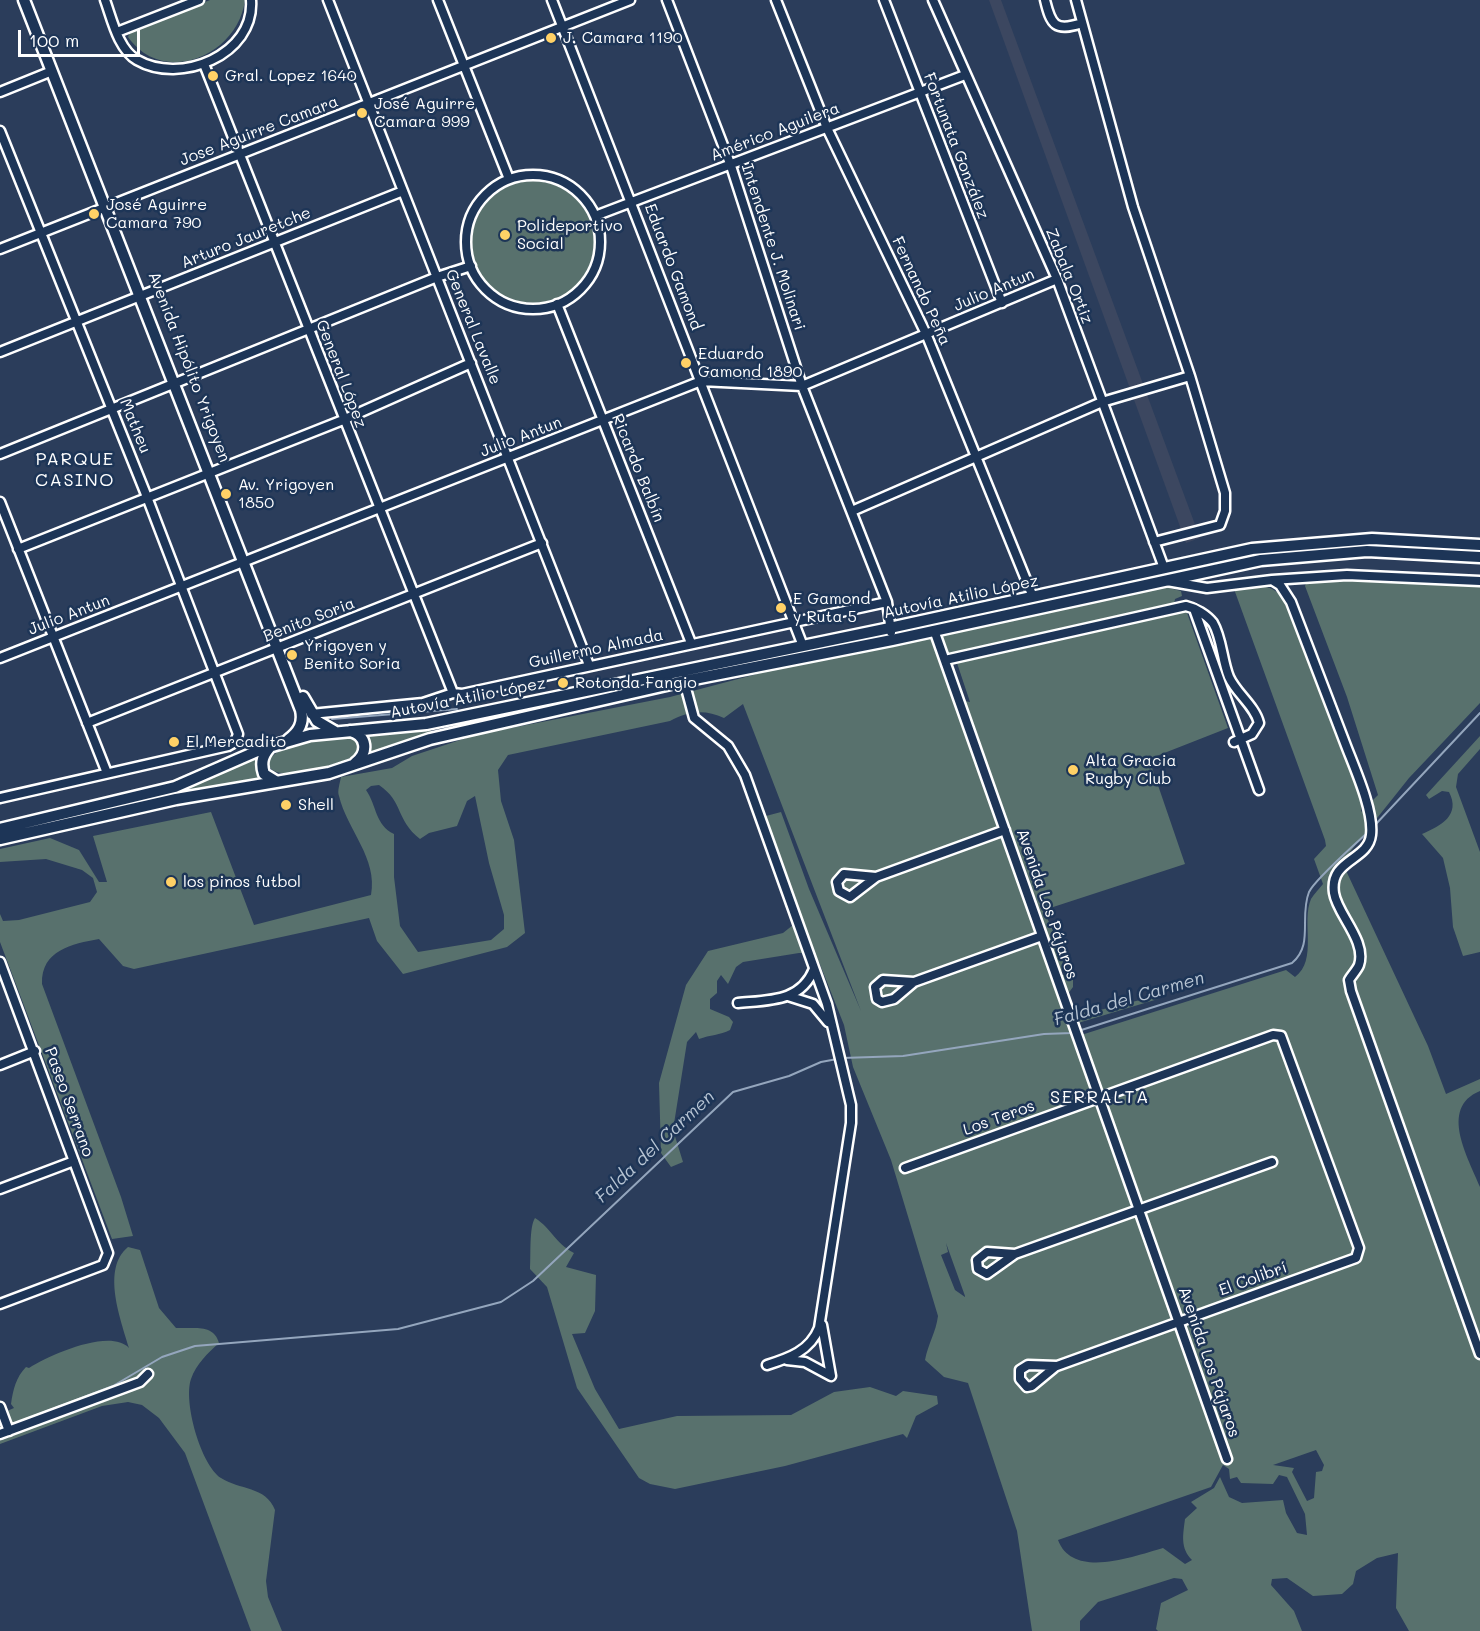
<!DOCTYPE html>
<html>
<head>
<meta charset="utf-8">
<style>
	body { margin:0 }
	#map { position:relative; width:1480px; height:1631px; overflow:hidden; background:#2b3d5b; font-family:Mali,sans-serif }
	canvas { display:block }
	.scale { position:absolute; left:18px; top:30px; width:122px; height:27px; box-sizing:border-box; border:3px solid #fff; border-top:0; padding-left:8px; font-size:18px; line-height:21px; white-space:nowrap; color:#fff; -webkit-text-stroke:4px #1d3557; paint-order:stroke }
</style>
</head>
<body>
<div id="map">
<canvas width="1480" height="1631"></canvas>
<div class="scale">100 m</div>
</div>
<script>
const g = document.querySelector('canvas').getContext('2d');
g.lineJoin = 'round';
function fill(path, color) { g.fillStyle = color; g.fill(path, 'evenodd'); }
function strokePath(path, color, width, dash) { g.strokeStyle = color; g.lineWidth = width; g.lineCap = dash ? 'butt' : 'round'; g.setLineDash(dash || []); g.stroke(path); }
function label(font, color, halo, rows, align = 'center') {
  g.font = font + ' Mali,sans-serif'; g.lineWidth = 5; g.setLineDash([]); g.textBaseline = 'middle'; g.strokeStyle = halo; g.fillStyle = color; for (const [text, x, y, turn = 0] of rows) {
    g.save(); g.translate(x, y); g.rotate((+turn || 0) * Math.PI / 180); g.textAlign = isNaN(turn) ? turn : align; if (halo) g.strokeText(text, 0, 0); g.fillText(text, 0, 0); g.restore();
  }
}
const built = new Path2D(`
	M989,0H1001L1200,538L1186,543Z`);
const green = new Path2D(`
	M210,0H245C238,56 163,87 128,37L130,32Z
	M472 242a61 61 0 1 1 122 0a61 61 0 1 1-122 0Z
	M1339,578L1480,586V703L1409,778L1342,862L1428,1046L1446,1094L1480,1079V1091C1438,1108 1469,1159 1480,1187V1631H1409L1396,1608L1398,1553L1377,1558L1356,1571L1353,1584L1342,1594L1313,1596L1287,1578L1272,1579L1271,1585L1294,1611L1302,1631H1158L1156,1629L1161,1603L1188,1590L1182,1579L1174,1578L1098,1602L1080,1621V1631H1032L1017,1531L968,1383L944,1377L925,1360C928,1344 936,1332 938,1316L891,1160L853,1067L844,1025L819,962L805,953H799L743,962L736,967L728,984L721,975L717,981V993L710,999V1009L729,1017L733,1022L730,1030C720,1035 710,1035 699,1039L696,1032L687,1042L673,1130L683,1162L671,1167L661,1153L659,1083L686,985L708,951L783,933L793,925L766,816L781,812L809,889L861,1011L743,704L724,718C705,709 688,711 670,721L508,755L498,770L501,801L514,840L525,933L507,947L403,974L377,941L369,918L134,969L123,966L99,939C72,944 41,950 42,984L121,1197L133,1236L112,1239L0,942V914L3,921L19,920L90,902L97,892L93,878L82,870L46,859L0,862V849L50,838L79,850L99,882H107L93,836L211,812L254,925L371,895C378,858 347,830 339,796C337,791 340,783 341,777L392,768L412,756L475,735L670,697L772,670L1161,586L1181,591L1182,596L1175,599L1174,605L940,659L953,699L970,702L957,663L1186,610L1228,728L1149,759L1185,864L1044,910C1051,931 1070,955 1060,975H1069L1073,980V987L1067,995L1071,1011L1088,1013L1152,997L1158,999L1078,1023L1072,1030L1100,1107L1078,1036L1286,970L1295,977C1318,960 1301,922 1311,899C1314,894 1319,889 1323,884L1314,859L1326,846L1325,840L1234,589C1263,586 1274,581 1290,609L1351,766L1362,805L1361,812L1378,795L1347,697L1305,586L1307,581ZM379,785C404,802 395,819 420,839L429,833L457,826L467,801L475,796L489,863L504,915V929L491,940L418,952L400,926L394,877V834C375,825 377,806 366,790L371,786ZM946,1243L965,1296V1297L955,1290L941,1255L948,1252ZM1316,1450L1324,1465L1322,1471L1316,1472L1314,1498L1307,1501L1292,1472L1294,1468L1273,1465ZM1223,1465L1229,1469L1230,1479L1237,1477L1241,1483L1273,1484L1279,1475L1287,1477L1305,1514L1307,1535L1297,1533L1286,1513L1283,1500L1242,1503L1229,1497L1220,1477L1214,1488L1191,1502L1197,1508L1185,1519C1183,1535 1180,1548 1192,1560L1185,1564L1163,1548C1134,1556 1073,1580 1058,1540L1211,1487Z
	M430,727L432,734L368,756L372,746L365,734Z
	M347,736L355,737L361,746L356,756C338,763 284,783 270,768L269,761C275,744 329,738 347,736Z
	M1480,736V749L1458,774L1456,787L1480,852V952L1463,956L1453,927L1450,888L1443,858L1422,834C1441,826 1461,815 1449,792L1442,791L1429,799L1426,795Z
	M258,756L257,781L168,795Z
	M535,1218C552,1229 554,1242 574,1253L566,1267L596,1275L595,1311L585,1333L572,1334L595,1389L619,1429L677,1416L791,1415L834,1392L870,1387L896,1396L903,1391L937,1396L938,1404L916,1416L907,1438L903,1434L785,1466L675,1489L650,1484L639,1478L577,1388L547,1287L530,1269C531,1256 529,1227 535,1218Z
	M128,1247L140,1250L159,1308L176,1328C192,1329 214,1323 219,1343C208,1353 196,1364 191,1379C183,1402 201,1465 221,1478C239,1490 266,1486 275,1510L266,1581L268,1597L282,1631H251L185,1453L159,1418L142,1405L128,1402L102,1406L0,1444V1414L14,1408L11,1404C13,1390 16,1377 26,1367L29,1368C50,1355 110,1328 129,1348C121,1320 101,1269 128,1247Z`);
const stream = new Path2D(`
	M448,699L449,710
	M332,719L457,709
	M1375,825L1480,713
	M842,1058L903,1056L1044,1034L1072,1033L1292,963C1314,945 1299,917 1309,892C1316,878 1356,844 1369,831
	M0,1429L113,1386L162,1357L195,1346L398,1329L501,1302L533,1281L733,1092L789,1076L821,1062L837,1059`);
const minor = new Path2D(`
	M105,0C112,19 118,49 137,60C180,85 255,55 251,0
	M328,0L589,665
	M438,0L509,179
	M552,0L803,646
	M667,0L731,166L802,386L887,602L891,632
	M776,0L827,128L927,336L1033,597
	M884,0L1002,303
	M933,0L1057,279L1164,568
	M1045,0C1051,25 1055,32 1082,23
	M1076,0L1133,207L1190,376L1225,493V511L1220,525L1154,542
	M117,32L199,0
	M204,64L453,693
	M0,92L52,71
	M0,131L147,497L238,734L235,742L228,746L0,798
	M466 242a67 67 0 1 1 134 0a67 67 0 1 1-134 0Z
	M595,216L965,75
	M0,249L630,0
	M557,304L691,643
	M0,352L403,191
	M0,454L437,277L471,266
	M0,502L107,773
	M852,511L1102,402L1190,376
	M18,549L343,420L471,363
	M1272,580L1347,575L1480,581
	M1167,581L1207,588L1272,580L1280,585L1291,602C1309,649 1327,696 1345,743C1354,767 1374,810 1371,835C1368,861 1329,859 1334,893C1337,914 1367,941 1359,965C1357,970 1352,975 1349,980L1351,991L1480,1354
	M1194,609L1259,790
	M934,630L1227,1459
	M0,658L701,381L802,386L1057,279
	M945,660L1186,606C1195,608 1207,615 1213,623C1222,638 1222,660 1229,677C1236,693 1255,706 1259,723L1252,734L1234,742
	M684,681L694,718L728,746L745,775L827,1004L851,1105V1123L819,1328C810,1351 789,1358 767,1365
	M311,714L423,703L453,693L462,694L887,602
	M87,723L542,543
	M876,877L844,874L837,882L839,891L850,897L876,877L1005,830
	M0,962L108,1253L103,1265L0,1304
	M914,982L883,980L875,987L877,999L882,1002L894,999L914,982L1042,936
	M788,996L813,1004L828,1022
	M738,1003C769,1000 801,1002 814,969
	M0,1065L35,1051
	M905,1168L1273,1035L1281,1036L1359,1248L1356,1258L1057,1366L1028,1365L1020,1370V1379L1027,1387L1032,1386L1055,1367
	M0,1189L74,1161
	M1015,1254L987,1252L977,1260L978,1269L987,1274L1015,1254L1272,1162
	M787,1360L805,1362L831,1376L822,1325
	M0,1407L9,1431
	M0,1434L140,1382L148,1374`);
const major = new Path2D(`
	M24,0L301,710C304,723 299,732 288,740
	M303,697L317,721L334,731
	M350,731C367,735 369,753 355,763
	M272,745C263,754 260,762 264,774L277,782
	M0,829L175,787L262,749L310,735L426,724L885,629L1252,549L1372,539L1480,545
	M0,839L176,799L329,773L430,739L684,681L892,640L1261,560L1367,551L1480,557`);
const markers = [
	[551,38,6,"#ffd166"],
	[213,76,6,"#ffd166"],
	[362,113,6,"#ffd166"],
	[94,214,6,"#ffd166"],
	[505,235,6,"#ffd166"],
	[686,363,6,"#ffd166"],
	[226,494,6,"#ffd166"],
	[781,608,6,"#ffd166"],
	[292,655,6,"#ffd166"],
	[563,683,6,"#ffd166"],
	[174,742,6,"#ffd166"],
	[1073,770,6,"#ffd166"],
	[286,805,6,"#ffd166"],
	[171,882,6,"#ffd166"]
];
const poiNames = [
	["J. Camara 1190",563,38],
	["Gral. Lopez 1640",225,76],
	["José Aguirre",374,104],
	["Camara 999",374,122],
	["José Aguirre",106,205],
	["Camara 790",106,223],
	["Polideportivo",517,226],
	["Social",517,244],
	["Eduardo",698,354],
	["Gamond 1890",698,372],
	["Av. Yrigoyen",238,485],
	["1850",238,503],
	["E Gamond",793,599],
	["y Ruta 5",793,617],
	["Yrigoyen y",304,646],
	["Benito Soria",304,664],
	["Rotonda Fangio",575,683],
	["El Mercadito",186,742],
	["Alta Gracia",1085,761],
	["Rugby Club",1085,779],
	["Shell",298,805],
	["los pinos futbol",183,882]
];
const streetNames = [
	["Jose Aguirre Camara",259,131,-21],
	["Américo Aguilera",775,132,-21],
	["Fortunata González",956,146,69],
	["Arturo Jauretche",246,238,-22],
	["Intendente J. Molinari",773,247,72],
	["Eduardo Gamond",673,267,69],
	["Zabala Ortiz",1069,276,68],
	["Julio Antun",994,290,-23],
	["Fernando Peña",921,291,65],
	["General Lavalle",473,327,68],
	["Avenida Hipólito Yrigoyen",189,367,69],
	["General López",341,374,69],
	["Matheu",135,426,68],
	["Julio Antun",521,437,-21],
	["Ricardo Balbín",638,468,68],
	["Autovía Atilio López",961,597,-12],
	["Julio Antun",69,615,-21],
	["Benito Soria",309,620,-21],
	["Guillermo Almada",596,649,-12],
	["Autovía Atilio López",468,698,-11],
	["Avenida Los Pájaros",1047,904,71],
	["Paseo Serrano",69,1102,70],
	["Los Teros",999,1118,-20],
	["El Colibrí",1253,1279,-20],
	["Avenida Los Pájaros",1209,1362,71]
];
const neighbourhoodNames = [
	["PARQUE",75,459],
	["CASINO",75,480],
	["SERRALTA",1100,1097]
];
const waterNames = [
	["Falda del Carmen",1129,999,-16],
	["Falda del Carmen",655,1147,-43]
];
fill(built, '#3c4760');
fill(green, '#58716d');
strokePath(stream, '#94a6bd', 2);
strokePath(minor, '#fff', 13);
strokePath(major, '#fff', 15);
strokePath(minor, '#1d3557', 8);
strokePath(major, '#1d3557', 10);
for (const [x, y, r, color] of markers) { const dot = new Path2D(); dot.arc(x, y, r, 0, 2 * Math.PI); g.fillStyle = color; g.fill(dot); strokePath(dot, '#1d3557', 2); }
label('16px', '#fff', '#1d3557', poiNames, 'left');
label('16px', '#fff', '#1d3557', streetNames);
g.letterSpacing = '1.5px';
label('18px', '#fff', '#1d3557', neighbourhoodNames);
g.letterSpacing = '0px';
label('italic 18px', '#b7c4d3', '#1d3557', waterNames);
</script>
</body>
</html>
